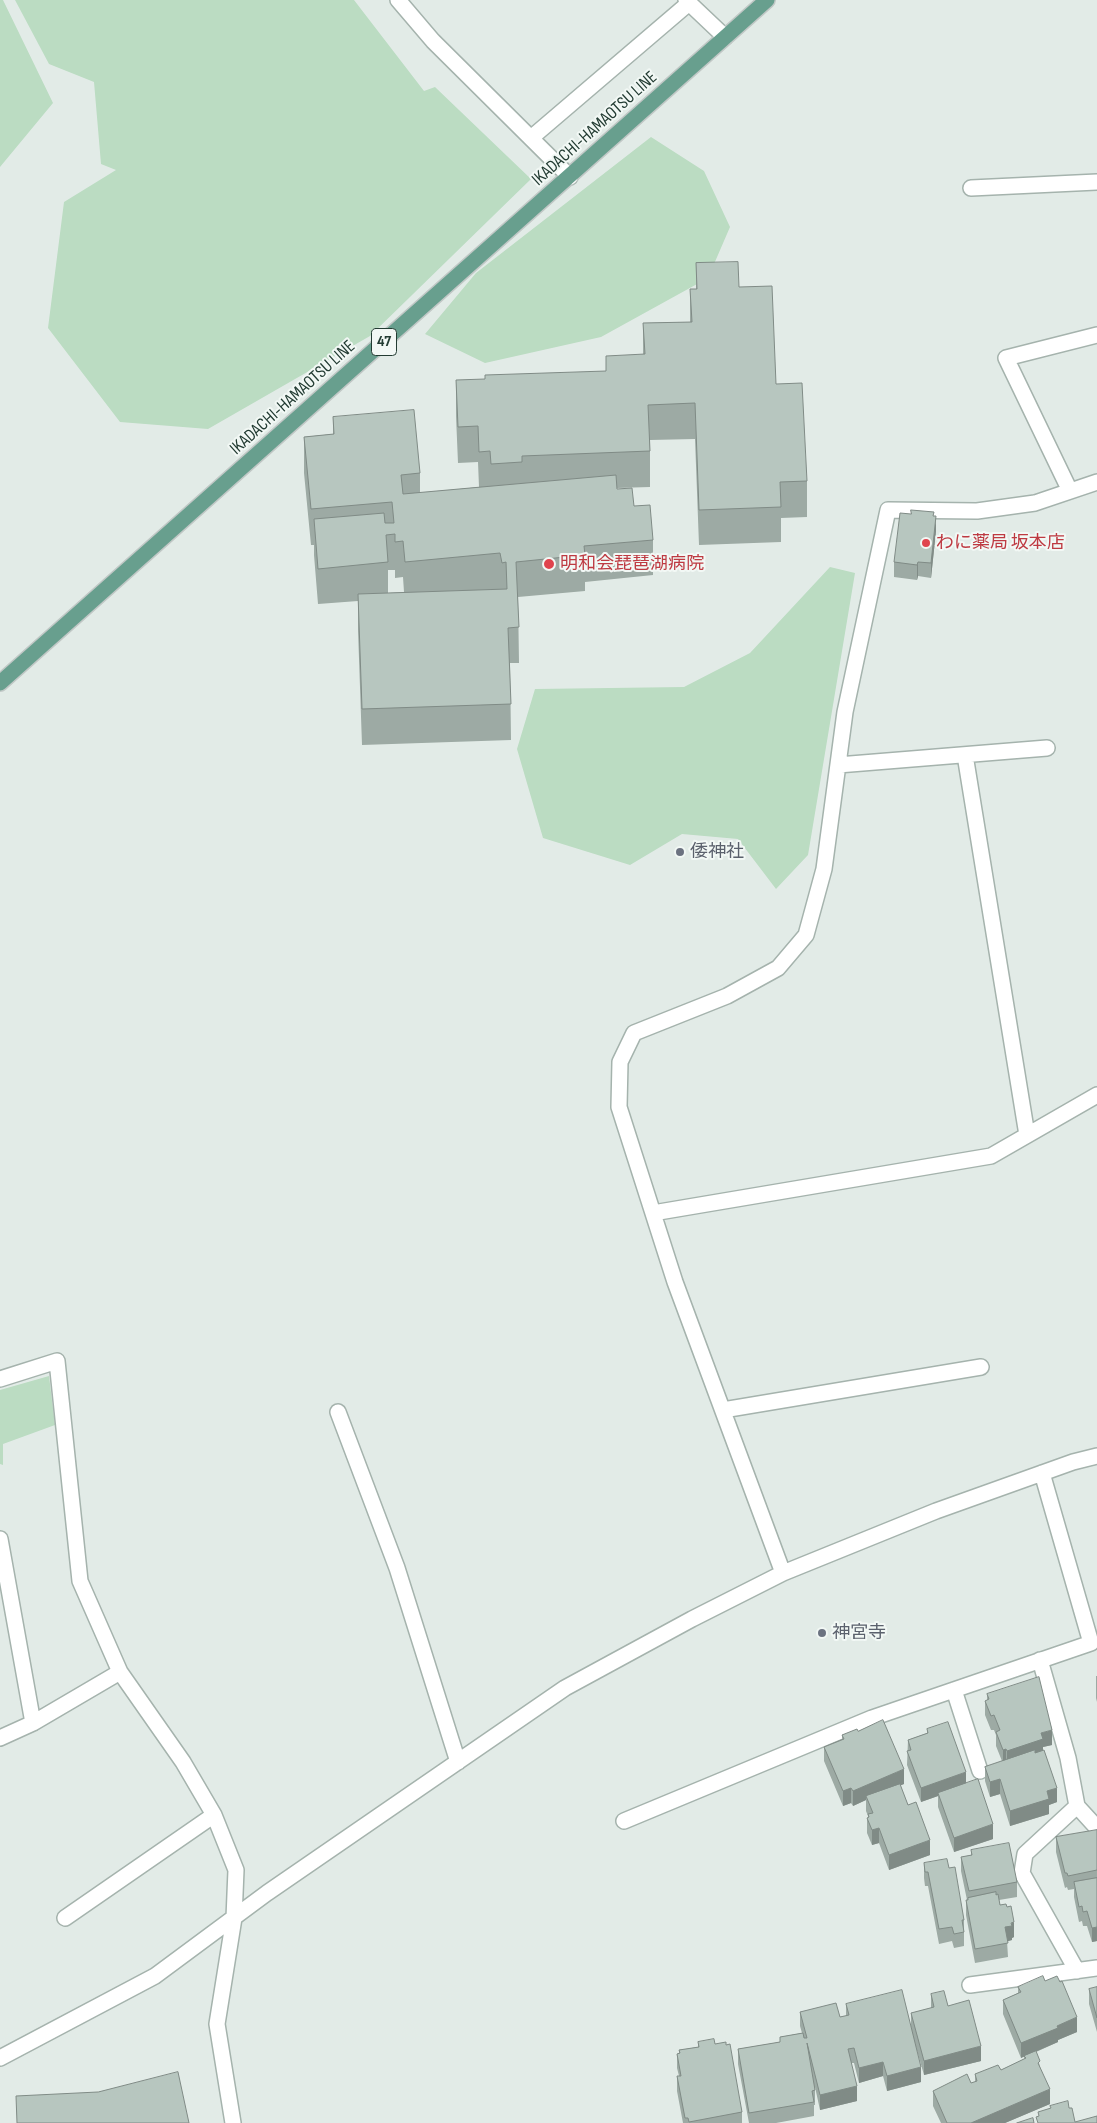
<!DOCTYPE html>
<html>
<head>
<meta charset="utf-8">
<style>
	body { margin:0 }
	canvas { display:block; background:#e2ebe7 }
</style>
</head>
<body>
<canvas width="1097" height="2123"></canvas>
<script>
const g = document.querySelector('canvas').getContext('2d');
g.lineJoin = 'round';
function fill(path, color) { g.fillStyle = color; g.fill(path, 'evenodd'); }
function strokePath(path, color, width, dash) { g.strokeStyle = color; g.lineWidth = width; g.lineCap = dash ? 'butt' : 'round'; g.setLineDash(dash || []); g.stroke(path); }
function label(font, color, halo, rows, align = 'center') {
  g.font = font + ' "Sofia Sans Condensed","Noto Sans JP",sans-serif'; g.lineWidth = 4; g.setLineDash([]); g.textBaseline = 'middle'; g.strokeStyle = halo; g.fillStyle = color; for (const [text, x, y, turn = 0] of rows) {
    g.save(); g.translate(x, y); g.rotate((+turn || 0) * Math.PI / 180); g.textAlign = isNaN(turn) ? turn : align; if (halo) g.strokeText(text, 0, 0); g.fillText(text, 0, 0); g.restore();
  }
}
const green = new Path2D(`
	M0,0H3L53,103L0,167Z
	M15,0H354L424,91L435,87L531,179L370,336L208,429L120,422L48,328L64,202L116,170L101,164L94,82L49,64Z
	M651,137L704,171L730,227L708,278L601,337L485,363L425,334L476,273Z
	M830,567L855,573L808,855L776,889L738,839L682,834L630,865L543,838L517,749L535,689L684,687L750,653Z
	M49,1376L55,1425L3,1444V1465L0,1464V1390Z`);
const minor = new Path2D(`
	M398,0L433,41L570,177
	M686,0L725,37
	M531,138L689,3
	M971,188L1097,182
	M1070,491L1006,358L1097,335
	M965,755L1027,1135
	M838,765L1047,748
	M653,1213L991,1156L1097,1095
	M0,1379L57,1361L80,1581L120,1672L183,1762L214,1815L236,1870L234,1918L217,2024L233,2123
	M723,1410L981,1367
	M338,1412L397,1568L458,1762
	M0,1539L33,1723
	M783,1573L675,1282L619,1107L620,1062L634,1033L727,996L778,968L806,935L824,869L845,712L888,510L977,511L1035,503L1097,482
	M1040,1660L1068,1758L1077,1806L1025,1854L1022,1873L1077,1971
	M954,1690L980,1771
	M0,1738L33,1723L120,1672
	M1077,1806L1097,1828
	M624,1821L872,1718L1091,1643L1042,1473
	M65,1918L214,1815
	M970,1985L1097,1968
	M0,2058L155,1976L267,1893L565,1688L692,1619L783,1573L936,1511L1073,1462L1097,1456`);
const major = new Path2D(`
	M0,683L767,0`);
const wall = new Path2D(`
	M696,263L739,287L776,384L807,481V517L781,518V542L699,545L695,439L650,440V487L617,488V489L634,506L653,540V575L585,582V591L518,597L519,663H510L511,740L362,745L358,630V601L318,604L314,555V545H311L304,473V437L333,434V417L420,473V493L479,487L478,462L458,463L456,416V380H485L606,371L643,354V323L690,322V289H696ZM388,570H395V578L403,577L404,592L388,593Z
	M911,514L934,516L936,531L931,578L918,576L917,580L894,577V562Z
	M1096,1676H1097V1702L1096,1698Z
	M987,1694L1052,1745L1043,1747V1751L1057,1802L1049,1805V1814L1010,1826L1000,1794L990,1797L985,1781V1767L1002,1761L996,1746V1735L994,1730H991L985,1715V1701L987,1700Z
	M927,1729L966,1783L993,1839L954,1852L938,1807V1796L921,1802L907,1765L908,1740L927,1733Z
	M858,1731L904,1784L900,1785L908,1805L930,1855L889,1870L879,1843L872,1845L867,1833V1818H868V1816L866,1811V1800L853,1806L851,1803L843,1806L824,1761V1747L842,1739V1735Z
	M1097,1830V1941L1092,1942L1087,1926H1083L1082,1921L1079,1922L1074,1897V1889L1068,1890L1067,1887L1065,1888L1056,1852V1837Z
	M971,1850L1017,1882V1897L999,1900L1000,1905L1014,1937L1012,1938V1940L1007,1941L1008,1957L975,1963L966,1915V1900H967L961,1871V1857L971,1855Z
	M924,1863L949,1868L964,1920V1946L954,1948L952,1941L939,1944L928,1886H925L924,1878Z
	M1045,1981L1077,2032L1058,2040V2042L1036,2052L1050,2104L1005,2123H941L933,2106V2091L971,2083L975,2082V2074L1001,2070L1024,2059V2056L1021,2058L1003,2014V2000L1018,1993V1987Z
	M1097,1987V2032L1089,2004V1989Z
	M931,1994L948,2006L981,2061L924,2075L916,2047L921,2082L887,2091L883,2076L859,2083L854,2063H851L857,2101L820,2110L815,2087V2105H814V2116L776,2123H749L738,2064V2049L780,2042V2037L802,2033L800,2026V2012L840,2017L846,2016V2004L911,2027V2013L931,2008Z
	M698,2042L715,2044L742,2112V2123H683L677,2091V2076H679L677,2068V2054L679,2053V2050L698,2047Z`);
const shadedWall = new Path2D(`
	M936,516V531L931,578V563Z
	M918,562V576L917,580V565Z
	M1052,1730V1745L1043,1747V1754L1007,1766V1751L1041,1733Z
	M1006,1749V1764L1003,1765V1750Z
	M904,1769V1784L867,1799L866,1796V1800L853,1806V1791Z
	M966,1772V1787L938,1793V1796L921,1802V1788Z
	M1000,1779V1794L990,1797V1782Z
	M851,1788V1803L843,1806V1791Z
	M1057,1788V1802L1049,1805V1814L1010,1826V1811L1047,1791Z
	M993,1824V1839L954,1852V1838Z
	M879,1828V1843L872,1845V1830Z
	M930,1840V1855L889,1870V1855Z
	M1014,1922V1937L1012,1938V1940L1005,1942V1927Z
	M1097,1927V1941L1092,1942V1928Z
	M1077,2017V2032L1058,2040V2042L1021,2058V2043L1057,2026Z
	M981,2046V2061L924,2075V2061Z
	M883,2062V2076L859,2083V2068Z
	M921,2067V2082L887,2091V2076Z
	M857,2086V2101L820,2110V2095Z
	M1050,2089V2104L1005,2123H971Z`);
const building = new Path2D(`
	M738,262L739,287L772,286L776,384L802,383L807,481L780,482L781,507L699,510L695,403L648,405L650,451L522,456V462L491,464L490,451L479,452L478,426L458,427L456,380L485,379V375L606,371V356L645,354L643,323L692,322L690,289H697L696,263Z
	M414,410L420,473L401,475L403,494L616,475L617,489L632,488L634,506L650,505L653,540L584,546L585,555L516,562L519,627L508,628L511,704L362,709L358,594L507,589L506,562L502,563L500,553L405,562L403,541L395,542V534L386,535L388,562L318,569L314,519L384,513L385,523H394L392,502L311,509L304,437L334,434L333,417Z
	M911,510L934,512L933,516H936L931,563L918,562L917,565L894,562L900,513L911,514Z
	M1039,1677L1052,1730L1041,1733L1043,1739L1007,1751L1006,1749L1003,1750L996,1732L1000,1730L994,1715L991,1716L985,1701L989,1699L987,1694Z
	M883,1720L904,1769L853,1791L851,1788L843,1791L824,1747L844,1739L842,1735L857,1729L858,1731Z
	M948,1722L966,1772L921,1788L907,1751L911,1750L908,1740L928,1733L927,1729Z
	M1035,1750V1753L1044,1750L1057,1788L1047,1791L1049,1799L1010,1811L1000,1779L990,1782L985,1767Z
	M978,1779L993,1824L954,1838L938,1793Z
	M900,1784L908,1805L916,1802L930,1840L889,1855L879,1828L872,1830L867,1818L869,1817L868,1814L873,1813L866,1796Z
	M1097,1830V1870L1068,1876L1067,1873H1065L1056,1837Z
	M1009,1843L1017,1882L969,1891L961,1857L972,1855L971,1850Z
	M947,1859L949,1868L955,1867L964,1920H962L964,1932L954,1934L952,1927L939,1929L928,1872H925L924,1863Z
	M1097,1878V1927L1092,1928L1087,1911L1083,1912L1082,1906L1079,1907L1074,1882Z
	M996,1892V1895L998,1894L1000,1905L1006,1904L1007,1907L1011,1906L1014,1922L1011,1923L1012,1926L1005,1927L1008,1943L975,1949L966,1900H968V1898Z
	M1043,1976L1045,1981L1057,1976L1060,1982L1062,1981L1077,2017L1057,2026L1058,2028L1021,2043L1003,2000L1021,1992L1018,1987Z
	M1097,1987V2018L1089,1989Z
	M902,1990L921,2067L887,2076L883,2062L859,2068L854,2048L848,2049L857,2086L820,2095L807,2043L815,2090L812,2091L814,2102L749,2113L738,2049L780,2042V2037L803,2033L804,2038H807L800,2012L836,2003L840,2017L849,2015L846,2004Z
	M944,1991L948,2006L969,2000L981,2046L924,2061L911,2013L934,2007L931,1994Z
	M714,2039L715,2044L726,2042V2045L730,2044L742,2112L689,2122L688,2118H685L677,2076H681L677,2054L680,2053L679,2050L699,2047L698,2042Z
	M1036,2051L1040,2061L1038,2063L1050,2089L971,2123H947L933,2091L967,2074L971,2083L977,2081L975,2074L998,2065L1001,2070L1026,2058L1024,2056Z
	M178,2072L189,2123H17L16,2096L98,2092Z
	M1068,2101L1069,2108H1072L1075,2122L1097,2116V2123H1038L1036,2117L1039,2116L1038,2112L1051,2108L1050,2106Z
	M1033,2118L1034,2123H1017Z`);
const markers = [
	[926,543,5,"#e0444e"],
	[549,564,6,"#e0444e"],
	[680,852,5,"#6b7280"],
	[822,1633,5,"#6b7280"]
];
const shields = [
	[384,342,25]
];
const shieldNames = [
	["47",384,342]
];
const streetNames = [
	["IKADACHI-HAMAOTSU LINE",595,129,-42],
	["IKADACHI-HAMAOTSU LINE",293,398,-42]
];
const healthNames = [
	["わに薬局 坂本店",936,543],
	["明和会琵琶湖病院",560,564]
];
const worshipNames = [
	["倭神社",690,852],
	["神宮寺",832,1633]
];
fill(green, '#bbdcc2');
strokePath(minor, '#a5b3ad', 18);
strokePath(major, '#c1c8c6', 18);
strokePath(minor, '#fff', 15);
strokePath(major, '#689f8e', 15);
fill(wall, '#9daaa4');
fill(shadedWall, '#808b86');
fill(building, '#b7c6bf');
strokePath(building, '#808b86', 1);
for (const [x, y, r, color] of markers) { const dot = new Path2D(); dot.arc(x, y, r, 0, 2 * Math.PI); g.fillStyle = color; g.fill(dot); strokePath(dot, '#f2f8f5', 2); }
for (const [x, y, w] of shields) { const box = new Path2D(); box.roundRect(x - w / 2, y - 13.5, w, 27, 4); g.fillStyle = '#f2f8f5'; g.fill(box); strokePath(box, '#233c33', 1); }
label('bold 16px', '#233c33', null, shieldNames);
label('18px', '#233c33', '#f2f8f5', streetNames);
label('18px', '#be3a42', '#f2f8f5', healthNames, 'left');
label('18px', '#5b616d', '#f2f8f5', worshipNames, 'left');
</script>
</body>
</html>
